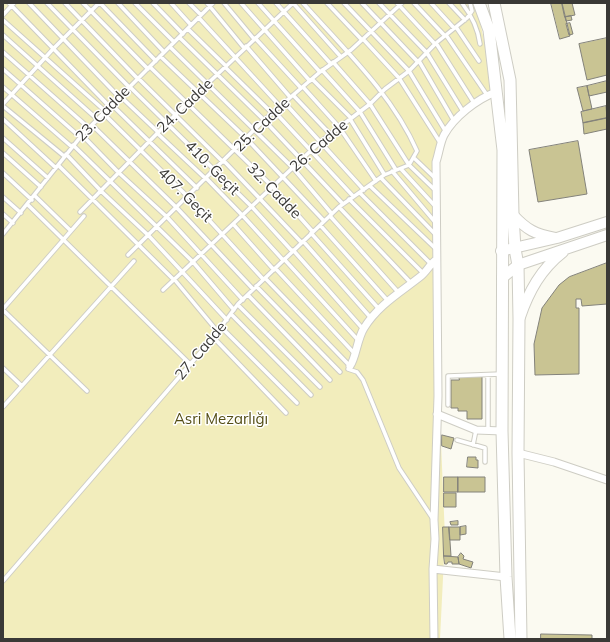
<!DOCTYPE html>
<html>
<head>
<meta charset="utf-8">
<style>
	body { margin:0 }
	#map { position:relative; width:610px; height:642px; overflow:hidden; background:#fbfaf1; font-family:Mulish,sans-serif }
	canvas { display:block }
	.frame { position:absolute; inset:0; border:4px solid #3a3936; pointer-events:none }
</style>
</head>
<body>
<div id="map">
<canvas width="610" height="642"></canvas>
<div class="frame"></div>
</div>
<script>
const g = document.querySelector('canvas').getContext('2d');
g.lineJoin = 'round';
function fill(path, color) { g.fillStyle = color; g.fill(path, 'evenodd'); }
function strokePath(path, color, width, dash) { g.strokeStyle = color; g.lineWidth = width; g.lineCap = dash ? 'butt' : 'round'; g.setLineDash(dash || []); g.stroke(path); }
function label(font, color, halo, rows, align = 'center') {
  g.font = font + ' Mulish,sans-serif'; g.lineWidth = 3; g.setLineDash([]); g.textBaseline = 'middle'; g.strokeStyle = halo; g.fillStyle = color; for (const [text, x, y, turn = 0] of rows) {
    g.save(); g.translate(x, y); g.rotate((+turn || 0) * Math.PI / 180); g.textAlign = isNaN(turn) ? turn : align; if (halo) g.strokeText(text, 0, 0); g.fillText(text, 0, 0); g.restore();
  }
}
const green = new Path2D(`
	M3,3H476L495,92L453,121L435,161L434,278L445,537L440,639H3Z`);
const building = new Path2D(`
	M551,3H562L570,36L560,39Z
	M562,3H572L575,15L565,17Z
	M571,16L572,20L566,21L565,17Z
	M570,23L573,34L569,35L566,24Z
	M607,38V75L587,80L579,44Z
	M607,81V92L589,96L587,86Z
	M587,86L592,109L583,111L577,88Z
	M606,106L607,118L583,123L581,112Z
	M607,118V129L584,134L583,123Z
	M578,141L587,194L538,202L529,150Z
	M607,263V304L582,306L581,299H576V308H579V374L535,375L534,344L542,308L559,285L569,277Z
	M459,376H482V419H467V411H458V408H451V380H459Z
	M442,435L454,438L451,449L442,446Z
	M468,457H476V460H478V468L467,467Z
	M444,477H458V492H444Z
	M458,477H485V492H458Z
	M444,493H456V507H444Z
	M458,521V525H451L450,522Z
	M466,526V534L460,535V527Z
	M443,527H449L451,556H444Z
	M449,527H460V540H450Z
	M461,553L464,556L463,559L473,562L471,568L459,564L458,557Z
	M444,556L458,557L459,564H452V562H448L447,564H445Z
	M541,634L592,635V639H541Z`);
const lane = new Path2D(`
	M9,3L110,107
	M29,3L119,97
	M47,3L129,87
	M65,3L138,79
	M83,3L148,69
	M100,3L156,61
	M118,3L164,52
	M135,3L174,42
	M153,3L183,34
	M171,3L191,25
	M189,3L201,15
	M207,3L244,48
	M224,3L254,39
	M241,3L310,81
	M258,3L320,72
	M276,3L331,64
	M293,3L341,57
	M327,3L362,40
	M344,3L409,71L446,132
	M362,3L418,62
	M379,3L427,53
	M397,3L435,44
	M414,3L445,36
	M431,3L454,28
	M449,3L465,20
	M462,3C472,16 478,28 480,44
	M3,15L14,3
	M199,18L280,106
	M3,20L105,111
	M456,27L479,61
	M188,29L226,66
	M3,35L97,119
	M446,35L487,95
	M179,37L264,120L343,204
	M255,38L301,88
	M363,39L399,78L441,144
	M436,43L474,103
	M246,46L290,97
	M170,47L293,168L332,214
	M3,52L89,128
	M427,53L464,113
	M160,56L246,138L324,221
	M419,61L454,121
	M333,62L370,104L409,165L435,190
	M150,67L273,187L313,232
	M225,67L272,113
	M3,69L80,137
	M322,70L360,112L396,170
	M138,78L223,162
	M312,79L351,118
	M3,87L72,147
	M130,87L252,207L292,251
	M303,87L339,127L376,181
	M293,95L330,134
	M120,96L158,132
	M284,102L364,190
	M3,104L53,49L99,3
	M112,105L197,188
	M3,106L64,156
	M274,111L353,196
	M103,113L188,197L263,279
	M3,119L56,168
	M350,119L384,174
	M92,125L177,208L253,289
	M157,133L206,179
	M82,135L118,172L167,217L243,300
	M3,138L48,178
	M73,145L193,262L234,310
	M3,153L41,187
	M66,154L101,191L149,236L227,320
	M414,158L435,178
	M224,161L301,242
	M58,165L174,280
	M401,169L435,206
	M392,171L435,222
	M3,173L32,200
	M381,178L436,235
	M207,179L243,216
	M370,186L436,249
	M360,193L431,264
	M35,196L70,230
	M3,197L21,213
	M349,199L423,273
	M28,205L190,364
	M339,207L411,283
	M80,212L186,104L293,3
	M3,214L13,223
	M243,216L283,260
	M330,216L398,292
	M234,225L274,270
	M320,225L388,301
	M311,233L379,309
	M3,234L82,135L213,3
	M303,241L371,318
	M293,250L363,329
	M128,255L264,120L320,72L351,50L402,3
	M284,259L358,340
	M275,268L354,353
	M265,278L350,366
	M174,279L218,332
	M256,286L340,372
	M163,290L320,142L370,104L385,89L409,71L436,43L467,18L472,11L470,3
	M248,295L330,380
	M238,305L320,387
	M3,309L84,216
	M3,310L87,391
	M231,314L311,395
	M221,327L297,403
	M213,337L286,413
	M3,368L22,386
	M348,369L357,372L363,380L399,468L433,519
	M488,375V431
	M448,405V376L501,374
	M3,407L134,261
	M457,440L485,448V462
	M473,445L476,430
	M3,581L212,339L238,304L339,207L384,175L409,165L417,151C392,94 344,49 303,3`);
const street = new Path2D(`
	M350,366C356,358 357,339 364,328C378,305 401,292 421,276C427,271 430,264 436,260
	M437,414L476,430L502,431
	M518,453L554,462L607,480
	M433,569L506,577
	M434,639L433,569L435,539L434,520L438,396L436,162C439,153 440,143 444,135C454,117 477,99 496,92`);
const secondary = new Path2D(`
	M513,215C527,230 535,234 555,238
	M501,251L557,238L607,222
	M502,278L518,265L607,235
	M520,317C529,291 541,269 563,252`);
const primary = new Path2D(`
	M479,3L489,30L503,150L502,431L506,577L510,639
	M494,3L510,80L513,215L515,249L518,265L519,319L518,453L521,639`);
const streetNames = [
	["24. Cadde",185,106,-44],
	["23. Cadde",103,114,-46],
	["25. Cadde",262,125,-44],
	["26. Cadde",319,146,-41],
	["410. Geçit",212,168,45],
	["32. Cadde",274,191,46],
	["407. Geçit",185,195,45],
	["27. Cadde",201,351,-50]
];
const parkNames = [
	["Asri Mezarlığı",221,419]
];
fill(green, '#f2edbc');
fill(building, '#c9c493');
strokePath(building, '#83827a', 1);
strokePath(lane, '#cecdc4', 5.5);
strokePath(street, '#cecdc4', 9);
strokePath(secondary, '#cecdc4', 12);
strokePath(primary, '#cecdc4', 13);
strokePath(lane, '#fff', 3.5);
strokePath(street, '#fff', 7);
strokePath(secondary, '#fff', 10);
strokePath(primary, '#fff', 11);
label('15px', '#3a3936', '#fff', streetNames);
label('15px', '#544e15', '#fff', parkNames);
</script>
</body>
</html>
